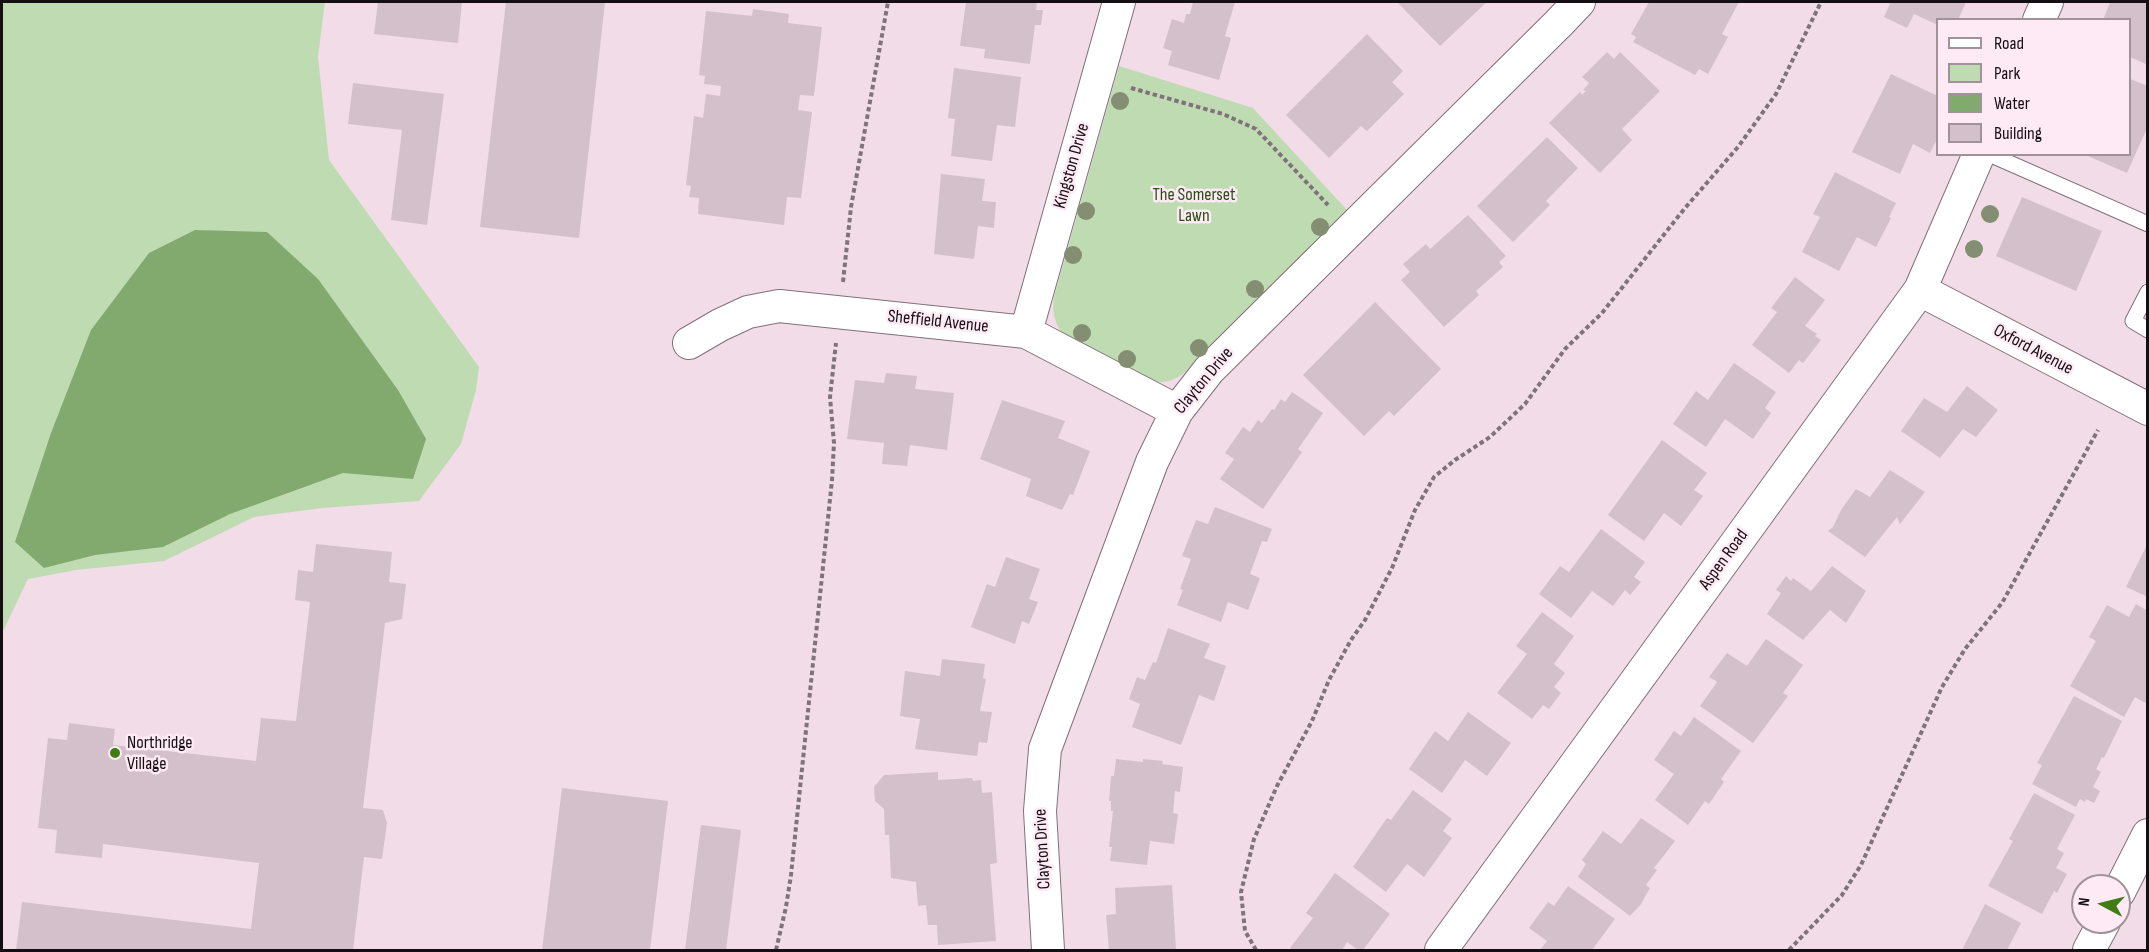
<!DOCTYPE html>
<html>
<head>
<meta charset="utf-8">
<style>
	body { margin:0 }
	#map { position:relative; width:2149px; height:952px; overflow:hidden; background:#f1dce8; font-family:"Sofia Sans Condensed",sans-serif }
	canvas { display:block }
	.frame { position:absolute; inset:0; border:3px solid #150e12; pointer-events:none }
	.legend { position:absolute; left:1936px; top:18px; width:195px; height:138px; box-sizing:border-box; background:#feeaf5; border:2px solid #a1929a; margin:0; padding:8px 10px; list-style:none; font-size:18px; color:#150e12 }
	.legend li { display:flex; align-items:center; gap:12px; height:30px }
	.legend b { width:30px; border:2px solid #a1929a }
	.north { position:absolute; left:2071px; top:874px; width:60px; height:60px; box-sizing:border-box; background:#feeaf5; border:2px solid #a1929a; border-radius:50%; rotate:277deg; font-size:16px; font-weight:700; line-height:24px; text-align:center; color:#150e12 }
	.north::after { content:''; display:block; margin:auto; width:21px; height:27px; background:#417c17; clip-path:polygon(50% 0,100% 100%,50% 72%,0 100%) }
</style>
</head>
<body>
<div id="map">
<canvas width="2149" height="952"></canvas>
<div class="frame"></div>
<ul class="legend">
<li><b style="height:8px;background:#fff"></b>Road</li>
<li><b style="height:16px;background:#bfdbb2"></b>Park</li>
<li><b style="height:16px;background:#82aa6f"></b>Water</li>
<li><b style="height:16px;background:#d4c0cb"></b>Building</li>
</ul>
<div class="north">N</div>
</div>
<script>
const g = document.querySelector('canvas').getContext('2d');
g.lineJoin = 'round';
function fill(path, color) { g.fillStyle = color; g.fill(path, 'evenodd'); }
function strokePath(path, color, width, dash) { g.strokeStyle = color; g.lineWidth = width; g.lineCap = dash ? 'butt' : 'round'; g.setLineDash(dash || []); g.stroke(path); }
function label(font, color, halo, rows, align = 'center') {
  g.font = font + ' "Sofia Sans Condensed",sans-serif'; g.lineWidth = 5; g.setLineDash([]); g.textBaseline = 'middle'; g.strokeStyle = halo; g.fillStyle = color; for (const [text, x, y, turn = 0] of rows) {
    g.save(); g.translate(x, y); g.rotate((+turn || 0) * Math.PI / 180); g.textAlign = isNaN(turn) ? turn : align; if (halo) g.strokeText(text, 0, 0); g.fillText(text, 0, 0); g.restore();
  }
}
const green = new Path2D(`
	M2,2H325L318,57L329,160L479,367L476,390L461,444L419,501L322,508L254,517L164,561L76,570L28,579L2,633Z
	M1119,66L1253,108L1347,210L1184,373C1172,382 1163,384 1148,380L1061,332C1054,320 1052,312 1054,297Z`);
const water = new Path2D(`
	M195,230L267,232L318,279L398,390L426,439L413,479L343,473L230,514L163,547L95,555L44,568L15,542L51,433L91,330L149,253Z`);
const building = new Path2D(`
	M378,2H462L458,43L374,34Z
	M506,2H605L579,238L480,227Z
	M966,2H1037L1036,10H1043L1041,25H1035L1030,64L984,58L985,49L960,46Z
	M1193,2H1235L1225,36L1231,38L1219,80L1168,65L1172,51L1163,48L1172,19L1184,23L1186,14H1190Z
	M1397,2H1487L1440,46Z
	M1649,2H1739L1722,34L1728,37L1708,74L1699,69L1695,75L1633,42L1636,37L1631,34Z
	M1886,2H1966L1958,20H1938V25L1914,14L1907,28L1884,17L1890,4Z
	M2110,2H2148V65L2130,57V20H2103Z
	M753,9L789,14L788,23L822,27L814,96L800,95L798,110L812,112L801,198L787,197L784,225L698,214L699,198L689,197L691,186L686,185L694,116L703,118L706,94L720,96L721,86L704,84L705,76L699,75L706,11L752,16Z
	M1367,34L1403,71L1392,82L1404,94L1367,131L1361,126L1329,158L1286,115Z
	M1607,52L1614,59L1620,52L1660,91L1622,129L1632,140L1600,173L1549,123L1580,92L1582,95L1586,91L1583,90L1589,83L1582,77Z
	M954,68L1021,77L1015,127L997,125L992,161L951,156L955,119L948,118Z
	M1891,74L1938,96V137L1930,153L1913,144L1900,174L1852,152Z
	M2130,79L2148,86V126L2127,173L2083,154H2130Z
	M353,83L444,94L427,225L391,220L402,130L348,124Z
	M1547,137L1578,168L1546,201L1550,205L1513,242L1477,206Z
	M1835,172L1896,203L1889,217L1891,218L1876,247L1857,237L1839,271L1802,252L1820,217L1813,214Z
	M941,174L985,179L982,201L996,202L994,228L978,226L974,259L934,254Z
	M2022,197L2102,231L2076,291L1996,256Z
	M1468,215L1506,256L1499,262L1503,267L1476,291L1479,295L1444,327L1401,280L1410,272L1403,264L1426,244L1430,249Z
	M1795,277L1825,300L1805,326L1817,334L1815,336L1821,340L1803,363L1799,360L1789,373L1752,345L1777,312L1771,308Z
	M1375,302L1441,369L1394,416L1389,411L1364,436L1303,375Z
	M1734,363L1776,392L1765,408L1771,413L1753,439L1725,419L1706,447L1673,424L1696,391L1708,400Z
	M886,373L917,376L915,389L954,393L947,450L910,445L907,466L882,464L884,443L847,439L855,380L884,383Z
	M1967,386L1998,410L1976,437L1963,429L1940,458L1901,431L1924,398L1947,412Z
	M1292,392L1323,413L1298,449L1302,452L1263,509L1220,479L1234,459L1225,453L1243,427L1250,432L1258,420L1262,423L1272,409L1274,410L1281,399L1285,402Z
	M1002,400L1065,421L1058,438L1090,451L1073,495L1070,494L1062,510L1026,496L1031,479L980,459Z
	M1662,440L1707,473L1694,490L1703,496L1681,526L1664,513L1644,541L1608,515Z
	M1890,470L1925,492L1900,524L1897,517L1865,557L1828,531L1833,527L1841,510L1856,489L1870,497Z
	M1215,507L1272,529L1267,542L1262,541L1250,574L1260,578L1248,610L1228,602L1221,622L1177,605L1183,590L1180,589L1191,559L1182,556L1196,520L1208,524Z
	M1601,529L1645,562L1634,577L1641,582L1630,595L1625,590L1613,606L1592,591L1571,618L1539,594L1560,566L1569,572Z
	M2148,543V597L2126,587Z
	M316,544L392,552L389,582L406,584L402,619L385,623L363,808L383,810L387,823L382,859L364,857L353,950H16L22,902L251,929L259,863L103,844L102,858L55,853L57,830L38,828L48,738L67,740L69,723L115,729L113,745L256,761L261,718L296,721L310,602L295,600L298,570L313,572Z
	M1006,557L1040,569L1029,599L1038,602L1029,624L1022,621L1015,644L971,627L987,584L995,587Z
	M1832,566L1866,591L1846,623L1830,610L1803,640L1767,614L1781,593L1776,590L1786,576L1791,581L1793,578L1811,591Z
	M2136,604L2148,611V698L2145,703L2135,697L2124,717L2070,686L2096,641L2089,637L2107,605L2129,617Z
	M1542,612L1574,636L1554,664L1565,673L1554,687L1561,693L1549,709L1543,705L1532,719L1497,693L1527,654L1516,646Z
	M1168,628L1210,644L1204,658L1226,666L1214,701L1199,695L1181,745L1132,727L1140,704L1129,699L1137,677L1145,680L1153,662L1156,663Z
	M1766,639L1803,665L1783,693L1788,696L1753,743L1700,706L1717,682L1709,677L1727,653L1747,666Z
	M942,659L985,664L983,678L986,679L980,711L992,712L987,743L979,742L977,756L915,749L920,719L900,716L905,671L940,676Z
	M2074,696L2122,721L2104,758L2102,757L2096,769L2101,772L2093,787L2100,791L2094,803L2086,799L2085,802L2080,799L2076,807L2032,784L2042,765L2037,763Z
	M1468,712L1511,743L1487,776L1465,760L1442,793L1409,769L1435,731L1448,741Z
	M1694,717L1741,751L1721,779L1724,782L1709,804L1705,801L1688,825L1655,800L1674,774L1654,760L1674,731L1681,736Z
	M1116,759L1143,762V759L1163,761L1162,764L1183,767L1180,792L1175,791L1173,813L1178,814L1174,844L1150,841L1147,865L1110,861L1112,847H1109L1113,811H1111V801H1109L1111,776H1114Z
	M938,772V780L972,778L973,781L981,780L982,793L992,792L997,863L990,864L996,941L938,945L937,925H928L926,905L918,906L916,882L891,878L889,835H885L884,809L875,801L874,787L884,775Z
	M562,788L668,801L650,950H542Z
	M1413,790L1452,819L1443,831L1452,838L1424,877L1407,864L1386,892L1353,867L1387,818L1391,820Z
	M2034,793L2075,815L2057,849L2064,853L2056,868L2067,874L2057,893L2054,891L2042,914L1988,886L2013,841L2009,839Z
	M1641,818L1675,841L1654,868L1657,870L1646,885L1650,888L1641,904L1630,916L1578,877L1586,864L1582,860L1603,831L1621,844Z
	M701,825L741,830L726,950H685Z
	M1335,873L1390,914L1363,950H1358L1347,942L1342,950H1294L1290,948L1313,918L1306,913Z
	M1172,885L1176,950H1109L1106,915L1116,914L1115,888Z
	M1568,886L1615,919L1592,950H1540L1547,941L1529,928L1548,902L1554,906Z
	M1985,904L2021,923L2007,950H1962Z`);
const path = new Path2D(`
	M1131,88L1223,114L1256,129L1328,205
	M843,282L851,207L888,2
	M776,950L786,907L791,875L832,480L834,443L830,397L836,343
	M1256,950L1245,931L1241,892L1254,839L1277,786L1312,721L1329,680L1351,640L1365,620L1392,568L1415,510L1434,477L1455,460L1490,437L1525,404L1565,349L1602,313L1685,208L1738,147L1776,94L1821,2
	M1789,950L1842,895L1861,865L1942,687L1965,649L2002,603L2098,430`);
const lane = new Path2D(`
	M1989,154L2148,224
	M2148,292L2133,321L2148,330`);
const street = new Path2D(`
	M2039,20L2047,2
	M1920,290L2148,409
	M1026,332L1119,2
	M689,343L720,325L748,312L779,306L1026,332L1177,411
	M2119,892L2148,835
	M1048,950L1040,811L1045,749L1152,462L1177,411L1209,370L1559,23L1579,2
	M1441,950L1920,290L1979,154
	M2089,950L2104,922`);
const trees = [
	[1120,101],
	[1086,211],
	[1990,214],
	[1320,227],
	[1974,249],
	[1073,255],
	[1255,289],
	[1082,333],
	[1199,348],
	[1127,359]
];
const markers = [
	[115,753,6,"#417c17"]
];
const streetNames = [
	["Kingston Drive",1072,166,-74],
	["Sheffield Avenue",938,322,6],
	["Oxford Avenue",2033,350,28],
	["Clayton Drive",1204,381,-50],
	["Aspen Road",1724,560,-54],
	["Clayton Drive",1043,849,-93]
];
const parkNames = [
	["The Somerset",1194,195],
	["Lawn",1194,216]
];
const poiNames = [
	["Northridge",127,743],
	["Village",127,764]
];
fill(green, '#bfdbb2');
fill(water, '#82aa6f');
fill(building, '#d4c0cb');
strokePath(lane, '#817079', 17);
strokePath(street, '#817079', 34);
strokePath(path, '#80727a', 4, [4.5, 3]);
strokePath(lane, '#fff', 15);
strokePath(street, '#fff', 32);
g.fillStyle = '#838e72';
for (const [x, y] of trees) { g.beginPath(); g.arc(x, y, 9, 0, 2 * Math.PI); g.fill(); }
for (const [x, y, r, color] of markers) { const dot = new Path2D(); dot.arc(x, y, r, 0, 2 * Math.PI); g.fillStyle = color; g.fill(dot); strokePath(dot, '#feeaf5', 2); }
label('18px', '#150e12', '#feeaf5', streetNames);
label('18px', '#294f12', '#feeaf5', parkNames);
label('18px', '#150e12', '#feeaf5', poiNames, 'left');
</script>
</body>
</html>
